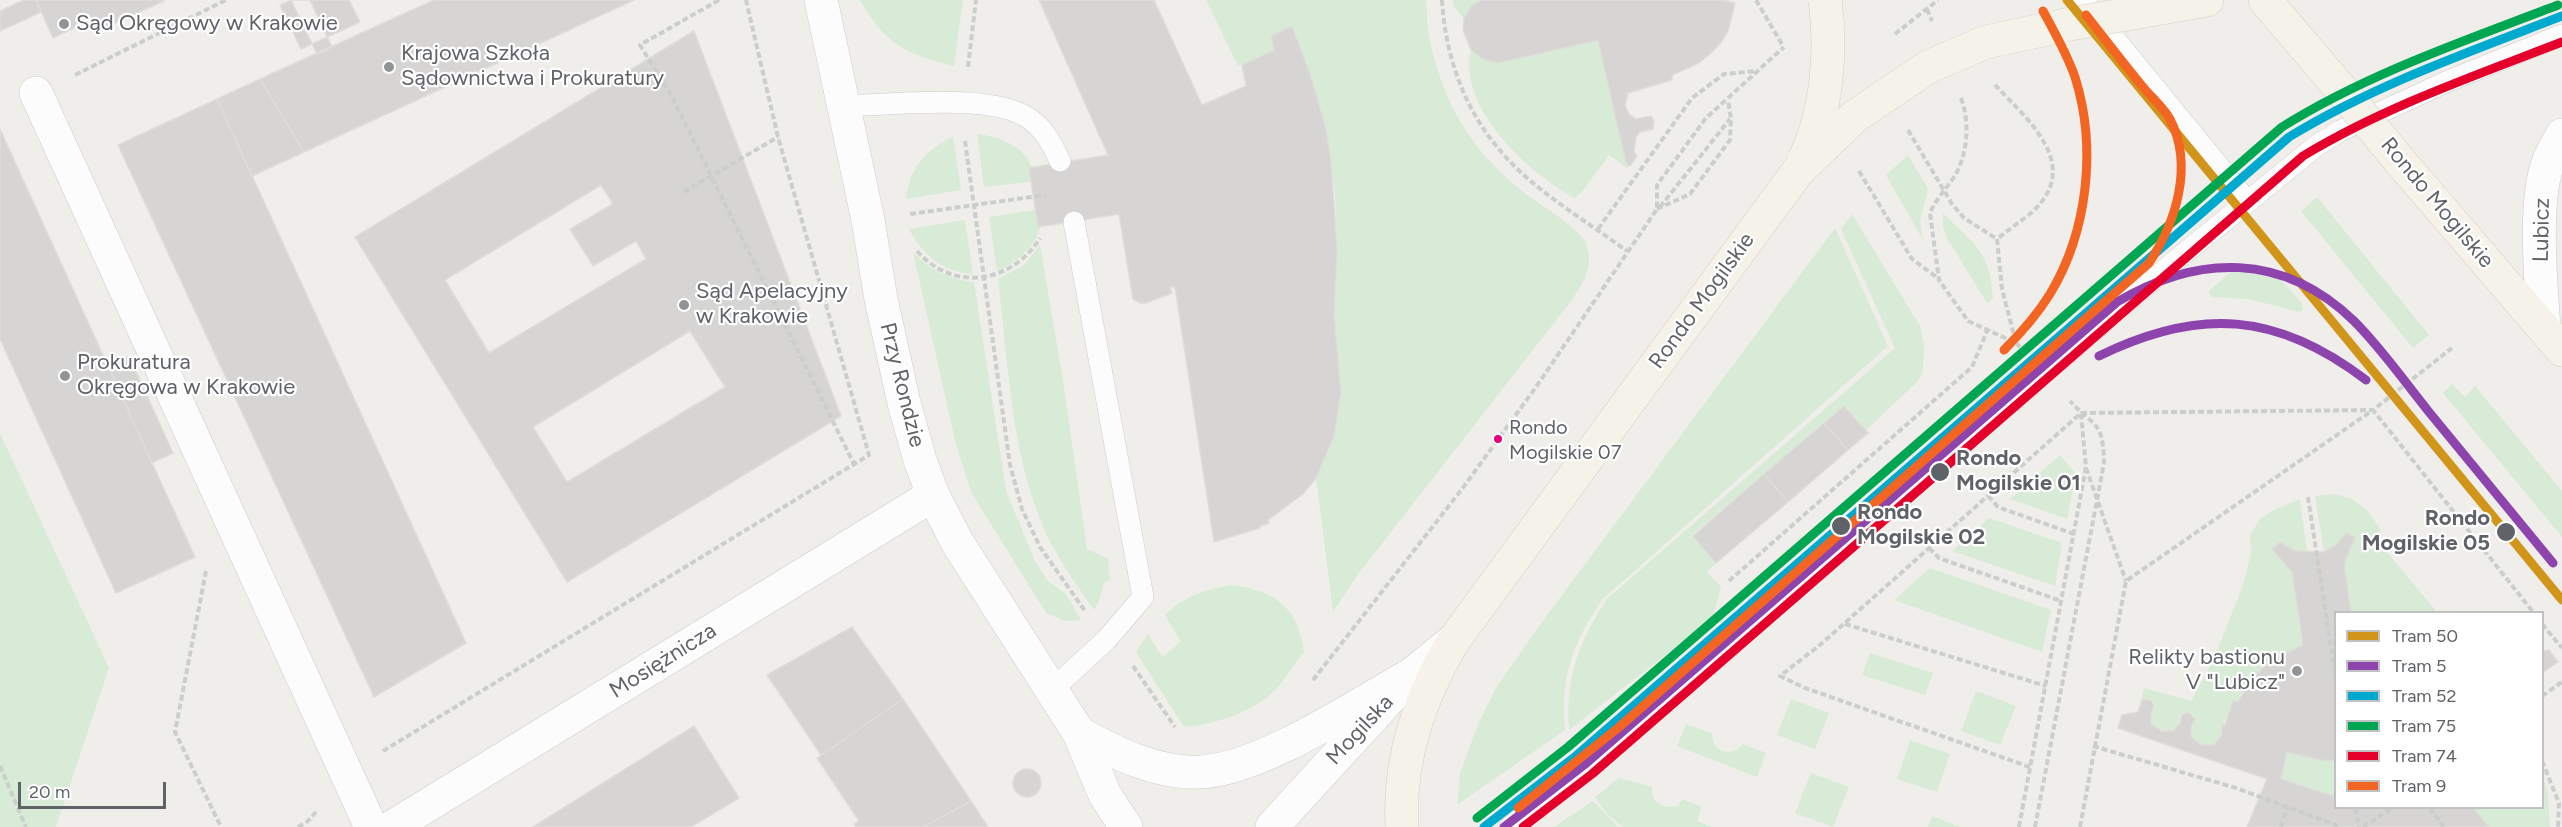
<!DOCTYPE html>
<html>
<head>
<meta charset="utf-8">
<style>
	body { margin:0 }
	#map { position:relative; width:2562px; height:827px; overflow:hidden; background:#efeeea; font-family:Figtree,sans-serif }
	canvas { display:block }
	.legend { position:absolute; left:2334px; top:611px; width:210px; height:198px; box-sizing:border-box; background:#fff; border:2px solid #bfc1c3; margin:0; padding:8px 10px; list-style:none; font-size:18px; color:#5f6368 }
	.legend li { display:flex; align-items:center; gap:12px; height:30px }
	.legend b { width:30px; border:2px solid #bfc1c3 }
	.scale { position:absolute; left:18px; top:782px; width:148px; height:27px; box-sizing:border-box; border:3px solid #5f6368; border-top:0; padding-left:8px; font-size:18px; line-height:21px; white-space:nowrap; color:#5f6368; -webkit-text-stroke:4px #fff; paint-order:stroke }
</style>
</head>
<body>
<div id="map">
<canvas width="2562" height="827"></canvas>
<ul class="legend">
<li><b style="height:8px;background:#d1951a"></b>Tram 50</li>
<li><b style="height:8px;background:#8e44ad"></b>Tram 5</li>
<li><b style="height:8px;background:#00a9ce"></b>Tram 52</li>
<li><b style="height:8px;background:#00a651"></b>Tram 75</li>
<li><b style="height:8px;background:#e4002b"></b>Tram 74</li>
<li><b style="height:8px;background:#f26522"></b>Tram 9</li>
</ul>
<div class="scale">20 m</div>
</div>
<script>
const g = document.querySelector('canvas').getContext('2d');
g.lineJoin = 'round';
function fill(path, color) { g.fillStyle = color; g.fill(path, 'evenodd'); }
function strokePath(path, color, width, dash) { g.strokeStyle = color; g.lineWidth = width; g.lineCap = dash ? 'butt' : 'round'; g.setLineDash(dash || []); g.stroke(path); }
function label(font, color, halo, rows, align = 'center') {
  g.font = font + ' Figtree,sans-serif'; g.lineWidth = 4.5; g.setLineDash([]); g.textBaseline = 'middle'; g.strokeStyle = halo; g.fillStyle = color; for (const [text, x, y, turn = 0] of rows) {
    g.save(); g.translate(x, y); g.rotate((+turn || 0) * Math.PI / 180); g.textAlign = isNaN(turn) ? turn : align; if (halo) g.strokeText(text, 0, 0); g.fillText(text, 0, 0); g.restore();
  }
}
const green = new Path2D(`
	M860,0H963L954,66C907,55 884,43 860,0Z
	M1206,0H1426C1427,13 1427,28 1430,41C1444,105 1472,152 1525,193C1540,205 1581,228 1587,246C1594,269 1581,287 1568,305L1359,573L1333,612L1316,478L1334,436L1341,386L1334,315L1337,250L1335,192L1326,129L1310,74L1292,26L1272,36L1274,50L1238,66Z
	M1453,0H1481L1471,6L1464,19L1453,5Z
	M1598,40L1630,166L1627,168L1609,155L1585,188L1575,198C1529,174 1457,107 1471,50L1483,59L1499,63Z
	M977,134C1004,137 1033,150 1035,181L984,187Z
	M953,137L961,190L906,199C909,169 926,149 953,137Z
	M1908,155L1928,189L1920,221L1923,240L1886,175Z
	M2317,197L2429,335L2413,348L2301,211Z
	M1042,209C1045,238 1022,260 997,271L989,217Z
	M1943,213C1974,245 1990,250 1993,299L1987,303L1947,238L1943,228Z
	M1852,214L1920,326L1924,345L1923,370L1918,381L1866,430L1844,405L1692,535L1716,563L1707,572L1721,587L1713,618L1569,730C1565,678 1579,640 1608,598L1895,348L1841,229Z
	M965,220L973,274C943,272 923,256 909,229Z
	M1835,228L1888,346L1603,599C1573,641 1560,678 1565,730L1457,805L1460,774L1478,724L1497,686L1548,614Z
	M1040,245L1063,380L1087,549L1108,559L1110,580L1104,582L1100,599L1094,610C1081,591 1067,572 1056,552C1011,473 1009,368 998,279L1024,265Z
	M913,252C930,271 949,279 974,282L1006,491L1035,561L1048,581L1066,594L1081,620L1065,621L1046,613L971,492L956,445Z
	M2240,268L2275,274L2301,302L2303,310L2299,312L2249,299L2212,297L2209,294L2210,290L2234,269Z
	M2452,384L2465,397L2475,386L2562,491V537L2443,393Z
	M0,433L109,668L56,827H0Z
	M2060,455L2076,474L2067,519L2010,499Z
	M2336,494L2354,500L2367,510L2379,527L2386,551L2437,612H2351L2344,564L2355,537L2346,533L2338,543L2324,552L2315,496Z
	M2300,499L2307,552L2295,551L2280,541L2272,549L2292,572L2302,645L2298,649C2265,663 2256,670 2237,702L2233,701L2224,724L2222,725L2221,734L2214,745L2202,744L2191,737V727L2195,719L2190,713H2181C2178,735 2166,733 2151,724V713L2155,705L2150,699L2141,701L2144,688L2191,701L2212,663L2243,585L2251,553L2250,536L2259,520L2270,512Z
	M1989,518L2062,543L2055,586L1952,551Z
	M1930,568L2051,610L2042,652L1894,600Z
	M1231,585C1273,590 1299,607 1304,652C1294,664 1286,679 1275,690C1252,713 1215,724 1184,727L1136,652L1148,634L1162,657L1181,642L1165,615C1184,596 1205,590 1231,585Z
	M1870,653L1933,673L1925,695L1862,675Z
	M1976,691L2016,706L2000,745L1961,731Z
	M1791,699L1829,713L1815,749L1777,735Z
	M1686,724L1712,733C1712,752 1730,759 1743,744L1766,753L1757,777L1677,746Z
	M1910,740L1950,754L1937,792L1897,779Z
	M2287,752L2320,760L2335,761V797L2281,779Z
	M1811,773L1849,787L1833,827L1795,813Z
	M2543,777L2548,795L2550,827H2490L2475,808H2542Z
	M1619,778L1652,787C1651,804 1663,809 1678,806L1682,799L1702,807L1697,821L1712,827H1623L1607,814L1595,797Z
	M1593,801L1618,827H1554Z
	M1932,816L1960,827H1928Z`);
const building = new Path2D(`
	M24,0H36L41,12L0,31V11Z
	M36,0H163L164,1L99,30L94,18L53,38Z
	M291,0H310L332,47L317,54Z
	M292,0H349L360,22L301,49L280,5Z
	M434,0H634L304,152L260,79Z
	M1039,0H1154L1202,105L1246,86L1242,65L1274,50L1271,36L1292,26L1310,74L1326,129L1331,162L1337,250L1334,315L1341,393L1334,436L1316,478L1303,494L1268,520L1269,523L1260,526V528L1214,542L1175,287H1170L1172,293L1146,303H1140L1133,299L1119,214L1038,227L1029,168L1108,155Z
	M1481,0H1723L1735,3L1728,31L1720,44L1710,54L1699,63L1672,75V80L1628,93L1625,105L1629,115L1636,119L1651,116L1654,121L1653,129L1640,132L1636,137L1634,152L1637,156L1630,166L1626,163L1598,40L1498,63L1483,59L1471,50L1463,30L1464,19L1471,6Z
	M694,31L841,416L567,582L355,237ZM601,185L613,204L570,229L593,266L636,241L646,259L489,353L445,280ZM690,331L725,387L567,482L533,427Z
	M260,79L304,152L252,176L217,99Z
	M217,99L466,643L374,697L118,145Z
	M0,129L195,557L116,593L0,339Z
	M129,356L173,453L152,463L108,366Z
	M1844,406L1868,433L1848,450L1824,423Z
	M1824,423L1848,450L1788,502L1764,474Z
	M1764,474L1788,502L1716,563L1693,536Z
	M2346,533L2355,537L2344,564L2351,612H2336V761L2320,760L2287,752L2281,779L2336,797V808H2474L2489,827H2247L2267,779L2118,728L2122,715L2138,712L2142,700H2150L2154,705L2151,713V724L2162,731H2173L2180,723L2182,714L2189,713L2195,719L2191,727V737L2202,745H2214L2222,734V725H2225L2233,701L2238,702L2250,681L2269,662L2303,645L2292,572L2272,549L2280,542L2295,551L2324,552L2338,543Z
	M852,627L903,699L821,755L767,675Z
	M2549,650L2558,662L2542,673V651Z
	M903,699L971,801L923,827H856L854,824L859,821L817,758Z
	M694,726L739,798L691,827H533Z
	M1013 783a14 14 0 1 1 28 0a14 14 0 1 1-28 0Z
	M971,801L988,827H923Z`);
const path = new Path2D(`
	M719,0L640,45L672,97L854,464
	M1442,0C1445,53 1463,107 1498,148C1531,189 1585,220 1627,251
	M1756,0L1783,46
	M1927,9L1932,21
	M1895,34L1938,0
	M968,67L976,0
	M75,75L226,0
	M1995,85C2028,120 2084,166 2031,213C2020,222 2008,230 1997,239
	M1961,98C1970,122 1968,155 1954,177C1946,189 1936,199 1930,213L1939,280L1968,321L2016,343L2020,347
	M1908,130L1952,204L1964,218L1997,239
	M965,141L1010,465L1022,509L1040,547L1085,611
	M1859,171L1912,259L1939,279
	M684,192L778,137
	M1660,207L1730,119
	M1657,209L1690,194L1730,140L1731,119L1728,100
	M910,214L1045,195
	M1598,229L1692,98L1724,74L1757,71
	M1997,239L2002,289L2016,343
	M917,251C954,293 1012,283 1040,238
	M2086,468L2126,581
	M1988,496L1998,507L2074,534
	M2308,497L2336,680
	M1929,548L1939,558L2061,601
	M206,571L175,732L221,827
	M1729,581L1972,367L1987,331
	M1845,624L2046,686
	M2542,624L2562,648
	M1133,666L1175,727
	M1313,680L1462,489L1536,387L1657,209V185L1706,118L1784,47
	M2542,696L2562,682
	M2093,746L2236,788L2341,827
	M383,751L869,455L778,137L746,0
	M2542,761L2559,803L2558,827
	M0,766L26,827
	M2030,767L1805,688L1780,676L1820,645L2081,413L2373,410L2452,348
	M2355,808L2359,827
	M2430,808L2444,827
	M298,827L308,821L316,812
	M2019,827L2086,467L2081,414
	M2035,827L2104,463C2103,420 2095,428 2070,401
	M2080,827L2126,581L2373,410L2533,612
	M2281,827L2287,807
	M2363,827L2392,808`);
const service = new Path2D(`
	M2083,0L2247,201
	M844,106C889,105 997,92 1031,120C1045,130 1053,146 1060,161
	M1052,690L1107,639L1143,597L1074,222
	M1510,827L1586,767L2175,261L2316,146L2340,131L2446,82L2562,35`);
const minor = new Path2D(`
	M821,0L868,220L881,299L904,403L920,460L933,495L957,542L1079,733L1105,795L1126,827
	M36,93L371,827
	M1079,733C1115,753 1157,774 1200,772C1259,770 1354,707 1407,677
	M392,827L933,495`);
const tertiary = new Path2D(`
	M2544,328C2541,285 2533,199 2549,160C2552,152 2558,144 2562,135`);
const secondary = new Path2D(`
	M1272,827L1412,674L1454,640`);
const primary = new Path2D(`
	M2265,0L2339,87
	M2173,6L2207,0
	M2399,160L2562,350
	M1402,827C1398,758 1420,698 1454,640L1798,171`);
const primaryBridge = new Path2D(`
	M2339,87L2399,160
	M1804,160C1827,113 1832,51 1825,0
	M1798,171L1854,117L1928,67L1986,42L2070,24L2173,6`);
const tram1 = new Path2D(`
	M2067,0L2562,600`);
const tram2 = new Path2D(`
	M2099,356C2199,307 2277,312 2366,380
	M1504,827L1584,765L2117,302C2198,254 2283,252 2354,321C2382,349 2404,381 2429,412C2470,462 2511,512 2553,563`);
const tram3 = new Path2D(`
	M1484,827L1576,756L2289,137C2374,85 2469,52 2562,16`);
const tram4 = new Path2D(`
	M1477,818L1568,747L2282,127C2367,74 2464,41 2558,5`);
const tram5 = new Path2D(`
	M1523,827L1592,774L2303,156C2384,107 2474,76 2562,42`);
const tram6 = new Path2D(`
	M2004,350C2021,333 2037,315 2050,294C2088,231 2097,147 2075,77C2067,54 2055,33 2043,11
	M1518,808L1618,728L2149,263C2176,222 2194,166 2170,119C2163,107 2152,98 2143,87C2124,64 2105,39 2086,15`);
const markers = [
	[64,24,6,"#919496"],
	[389,67,6,"#919496"],
	[684,305,6,"#919496"],
	[65,376,6,"#919496"],
	[1498,439,5,"#e5007d"],
	[1940,472,10,"#5f6368"],
	[1841,526,10,"#5f6368"],
	[2506,532,10,"#5f6368"],
	[2297,671,6,"#919496"]
];
const busNames = [
	["Rondo",1509,428],
	["Mogilskie 07",1509,453]
];
const poiNames = [
	["Sąd Okręgowy w Krakowie",76,24],
	["Krajowa Szkoła",401,54],
	["Sądownictwa i Prokuratury",401,79],
	["Sąd Apelacyjny",696,292],
	["w Krakowie",696,317],
	["Prokuratura",77,363],
	["Okręgowa w Krakowie",77,388],
	["Relikty bastionu",2285,658,"right"],
	["V \"Lubicz\"",2285,683,"right"]
];
const streetNames = [
	["Rondo Mogilskie",2437,203,50],
	["Lubicz",2542,230,-89],
	["Rondo Mogilskie",1702,301,-54],
	["Przy Rondzie",902,385,76],
	["Mosiężnicza",663,661,-32],
	["Mogilska",1360,730,-47]
];
const stopNames = [
	["Rondo",1956,459],
	["Mogilskie 01",1956,484],
	["Rondo",1857,513],
	["Mogilskie 02",1857,538],
	["Rondo",2490,519,"right"],
	["Mogilskie 05",2490,544,"right"]
];
fill(green, '#d8ebd6');
fill(building, '#d6d5d3');
strokePath(building, '#deddd9', 1.5);
strokePath(service, '#cbcccc', 22);
strokePath(minor, '#cbcccc', 34);
strokePath(tertiary, '#cbcccc', 34);
strokePath(secondary, '#cacacb', 34);
strokePath(primary, '#d7ceb8', 34);
strokePath(path, '#cacfcc', 4, [6, 3]);
strokePath(service, '#fdfcfc', 21);
strokePath(minor, '#fdfcfc', 33);
strokePath(tertiary, '#fdfcfc', 33);
strokePath(secondary, '#fdfcfc', 33);
strokePath(primary, '#f4f2e9', 33);
strokePath(primaryBridge, '#d7ceb8', 34, []);
strokePath(primaryBridge, '#f4f2e9', 33);
strokePath(tram1, '#d1951a', 9);
strokePath(tram2, '#8e44ad', 9);
strokePath(tram3, '#00a9ce', 9);
strokePath(tram4, '#00a651', 9);
strokePath(tram5, '#e4002b', 9);
strokePath(tram6, '#f26522', 9);
for (const [x, y, r, color] of markers) { const dot = new Path2D(); dot.arc(x, y, r, 0, 2 * Math.PI); g.fillStyle = color; g.fill(dot); strokePath(dot, '#fff', 2); }
label('20px', '#5f6368', '#fff', busNames, 'left');
label('22px', '#5f6368', '#fff', poiNames, 'left');
label('22px', '#5f6368', '#fff', streetNames);
label('bold 22px', '#5f6368', '#fff', stopNames, 'left');
</script>
</body>
</html>
